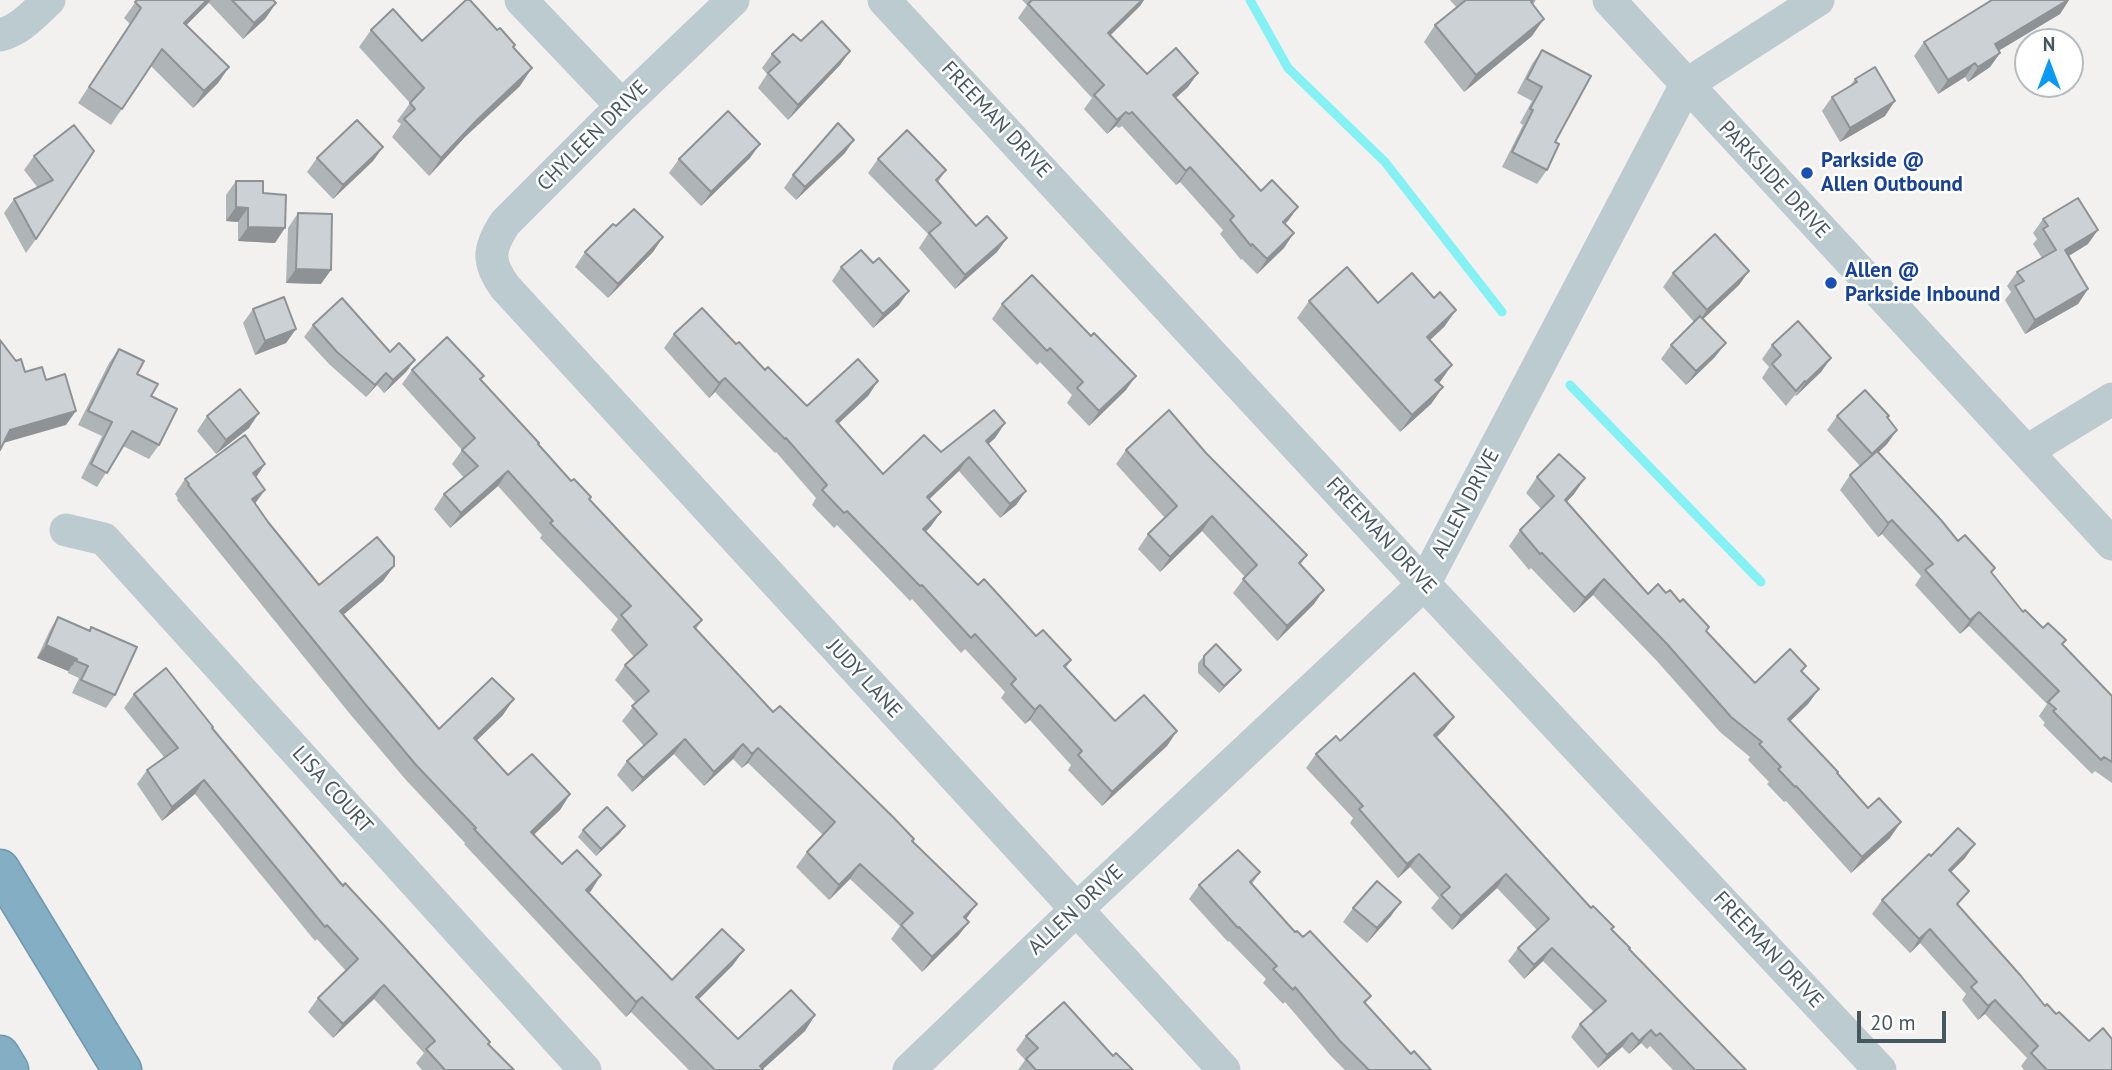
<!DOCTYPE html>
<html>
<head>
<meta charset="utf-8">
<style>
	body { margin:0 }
	#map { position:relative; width:2112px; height:1070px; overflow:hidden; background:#f3f0f0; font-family:"PT Sans",sans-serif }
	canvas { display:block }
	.north { position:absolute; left:2014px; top:28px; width:70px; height:70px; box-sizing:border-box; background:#fff; border:2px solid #b5bcbf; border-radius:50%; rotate:0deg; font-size:19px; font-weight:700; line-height:28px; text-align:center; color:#46585f }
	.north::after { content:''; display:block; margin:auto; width:24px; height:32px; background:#089af4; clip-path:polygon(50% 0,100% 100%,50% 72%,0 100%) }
	.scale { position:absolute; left:1857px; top:1011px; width:89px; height:32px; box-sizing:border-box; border:4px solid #46585f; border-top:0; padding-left:9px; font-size:21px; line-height:24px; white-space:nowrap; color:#46585f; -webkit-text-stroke:5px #fff; paint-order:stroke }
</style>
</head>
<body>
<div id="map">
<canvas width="2112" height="1070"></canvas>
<div class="north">N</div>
<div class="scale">20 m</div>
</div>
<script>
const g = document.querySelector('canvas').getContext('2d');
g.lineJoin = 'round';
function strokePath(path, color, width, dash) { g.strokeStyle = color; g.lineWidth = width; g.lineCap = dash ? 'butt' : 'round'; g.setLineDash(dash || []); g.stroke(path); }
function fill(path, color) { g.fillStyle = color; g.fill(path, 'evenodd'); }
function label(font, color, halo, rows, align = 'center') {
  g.font = font + ' "PT Sans",sans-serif'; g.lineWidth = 5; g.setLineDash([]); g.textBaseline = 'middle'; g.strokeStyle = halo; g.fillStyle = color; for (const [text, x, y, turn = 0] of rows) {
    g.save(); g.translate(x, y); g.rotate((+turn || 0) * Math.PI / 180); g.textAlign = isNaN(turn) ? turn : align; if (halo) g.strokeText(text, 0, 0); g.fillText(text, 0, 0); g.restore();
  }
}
const stream = new Path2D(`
	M1250,0L1288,68L1385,162L1502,312
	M1570,385L1761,582`);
const street = new Path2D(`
	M521,0L622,106
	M733,0L622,106L505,223C488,249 487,262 505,287L1224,1070
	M884,0L1424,584L1880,1070
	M1609,0L2112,544
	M0,35C20,30 34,14 49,0
	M2027,451L2112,399
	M66,530L104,539L585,1070
	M909,1070L1076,910L1424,584L1686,85L1818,0`);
const highway = new Path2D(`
	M0,869L122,1070
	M0,1055L9,1070`);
const wall = new Path2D(`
	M137,0H273L276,3L265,19L243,39L209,3L186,25L229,67L218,83L193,108L151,66L111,125L78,103L130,24L124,18Z
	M1022,0H1144L1140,6L1111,35L1147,74L1188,87L1176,98L1261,191L1298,207L1285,224L1284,248L1257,274L1242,259L1241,260L1220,234L1223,230L1180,182L1176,185L1122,126L1119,128L1116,126L1107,134L1084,109L1092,98L1018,18L1027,5Z
	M1450,0H1536L1533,5L1532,36L1464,92L1424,42L1435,25L1457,8Z
	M2069,0L2060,14L1999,50L2000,53L1990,67L1968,82L1965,77L1938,94L1914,56L1924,42Z
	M371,30L422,41L497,30L515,45L513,47L520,86L465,137L429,176L392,137L401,124L397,121L410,103L359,47Z
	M801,41L850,51L840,65L788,120L758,88L767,74L762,68L772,54Z
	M1542,50L1555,142L1547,170L1537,184L1502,167L1523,125L1520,123L1532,101L1517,93L1532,64Z
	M1855,79L1885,116L1840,142L1822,111L1832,97L1850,86Z
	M74,125L36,239L26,253L4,213L14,199L38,188L24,170L34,156Z
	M383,147L373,161L333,199L307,172L317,158Z
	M845,153L796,200L784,188L793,175Z
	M750,158L701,206L669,173L679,159Z
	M878,159L946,170L938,182L976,226L1007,238L997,252L955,289L919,248L928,234L868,173Z
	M236,181L263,193L275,243L238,241V222L226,221V195Z
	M298,213L321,284L286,283L288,228Z
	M2043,219L2088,244L2069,256L2088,289L2078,304L2025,334L2005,300L2011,292L2007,286L2017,272L2042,258L2033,244L2037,239L2033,233Z
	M616,226L663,237L653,252L608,298L575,267L585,252Z
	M873,263L899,305L873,328L832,281L841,267Z
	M1749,271L1739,285L1703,319L1715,357L1686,385L1661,359L1671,345L1694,322L1663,287L1673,273Z
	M1434,298L1456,310L1444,327L1430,340L1440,382L1439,383L1443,387L1431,404L1400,432L1297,318L1309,301L1378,303Z
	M1002,304L1091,336L1126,390L1089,426L1067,403L1072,395L1040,362L1037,365L992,319Z
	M253,309L296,329L286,343L255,355L243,323Z
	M313,325L390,352L415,360L406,372L384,393L377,385L366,397L329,364L304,337Z
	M674,334L736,344L807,406L878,381L868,396L838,424L883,474L941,452L1005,423L995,438L988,444L1026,491L1016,505L1000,518L959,471L929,499L941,512L931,526L926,532L978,585L1036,636L1071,660L1066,668L1115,721L1177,731L1167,746L1102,806L1068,770L1071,765L1030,720L1025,724L1001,698L1005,692L965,649L961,653L912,599L910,601L837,525L834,528L812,505L816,498L776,452L775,453L715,392L709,398L664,348Z
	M1772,345L1831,358L1821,372L1796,396L1795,395L1786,406L1762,378L1769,367L1762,359Z
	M119,349L137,374L151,396L159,445L149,459L123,446L97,487L81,478L102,436L78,425L109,363Z
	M412,370L484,376L480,380L571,481L591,497L589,500L702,620L696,629L773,712L912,841L969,922L958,936L922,972L891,939L900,926L850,879L829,900L796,867L807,852L823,835L748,763L742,768L733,759L704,786L674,754L632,792L617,775L627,761L644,746L622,721L636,703L615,680L625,665L634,657L611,630L618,619L540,538L542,535L498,486L450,528L434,509L444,494L464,478L452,464L462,450L402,384Z
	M207,416L249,428L216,454L197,431Z
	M1837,416L1887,418L1897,430L1887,444L1879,452L1958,541L1992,573L2023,612L2063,645L2112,696V783L2095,771L2092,774L2043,725L2045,723L2039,716L2047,704L1969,626L1960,634L1915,585L1921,576L1882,534L1878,537L1840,490L1850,475L1860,466L1827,430Z
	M1126,450L1206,453L1307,555L1300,565L1314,604L1277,641L1233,593L1245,577L1202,531L1160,572L1138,549L1148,534L1165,518L1116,464Z
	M265,464L256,477L255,504L268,522L319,585L394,566L383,581L343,615L439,729L503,715L477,740L508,775L570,794L560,810L534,834L562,864L591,891L589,892L672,980L733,965L699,999L738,1039L815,1015L805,1031L763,1069V1070H689L631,1012L626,1017L464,844L465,843L406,780L350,714L177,500L178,499L175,494L185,479Z
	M1537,477L1585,478L1574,494L1566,502L1648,594L1666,593L1680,602L1755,683L1806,666L1802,672L1819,689L1808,704L1790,721L1837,773L1890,838L1851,873L1786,801L1784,802L1767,784L1769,782L1748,760L1750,757L1720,732L1656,660L1593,595L1574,613L1531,568L1529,570L1509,546L1520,530L1541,509L1526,493Z
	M58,617L89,631L91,627L115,695L106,708L72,693L79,678L68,673V671L37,658L50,630Z
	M1204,656L1241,670L1235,677L1219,693L1198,673V663Z
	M134,694L212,728L343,886L490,1042L488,1044L514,1070H422L416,1063L424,1053L374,999L333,1038L308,1012L318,998L346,971L317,939L315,941L195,794L162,821L137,784L147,770L164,757L124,708Z
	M1454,717L1444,730L1437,737L1591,908L1614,927L1612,929L1630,950L1746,1070H1673L1650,1046L1647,1049L1641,1043L1629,1054L1622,1047L1598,1068L1571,1037L1580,1024L1594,1012L1543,961L1524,979L1508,961L1518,948L1537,930L1497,888L1452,930L1431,908L1439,898L1410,867L1398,878L1350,823L1353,818L1306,768L1316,754L1340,741Z
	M625,826L620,833L596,856L578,837L583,830Z
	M1931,856L1965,858L1951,872L1958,906L2045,1006L2056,1014L2112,1070H2024L2021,1066L2027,1058L1985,1014L1978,1020L1962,1000L1966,994L1920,943L1910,953L1872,914L1882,900Z
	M1260,872L1252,884L1295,932L1371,996L1365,1004L1411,1054L1431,1070H1345L1330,1055L1285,1002L1283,1004L1263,983L1266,979L1229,941L1228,942L1189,899L1199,885Z
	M1353,908L1391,916L1367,943L1343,922Z
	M1026,1036L1113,1056L1133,1070H1018L1025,1060L1016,1050Z`);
const shadedWall = new Path2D(`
	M207,0H211L173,39L184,23Z
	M1142,0H1144L1140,6L1098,47L1108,33Z
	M2069,0L2060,14L1985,59L1995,44Z
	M276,3L265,19L243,39L254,23Z
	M1544,19L1532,36L1464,92L1476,75Z
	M850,51L840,65L788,120L798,105Z
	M2000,53L1990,67L1968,82L1978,67Z
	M1975,63L1965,77L1938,94L1948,80Z
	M229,67L218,83L193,108L204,91Z
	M532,68L520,86L465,137L429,176L441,158L477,120Z
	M1198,73L1188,87L1163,109L1173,95Z
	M1895,101L1885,116L1840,142L1850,128Z
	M1126,112L1116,126L1107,134L1117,120Z
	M854,140L845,153L796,200L805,187Z
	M760,144L750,158L701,206L711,192Z
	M383,147L373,161L333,199L343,185Z
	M1190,167L1180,182L1176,185L1186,171Z
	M236,207L248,208L238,222L226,221Z
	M1298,207L1288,221L1273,236L1283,222Z
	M248,227L285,228L275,243L238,241Z
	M2098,230L2088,244L2055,264L2065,250Z
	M1294,233L1284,248L1257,274L1267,259Z
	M663,237L653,252L608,298L618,284Z
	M1007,238L997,252L955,289L965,275Z
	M296,269L331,270L321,284L286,283Z
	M1749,271L1739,285L1697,325L1707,310Z
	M2088,289L2078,304L2025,334L2035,320Z
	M909,291L899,305L873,328L883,314Z
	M1456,310L1444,327L1415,354L1427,337Z
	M296,329L286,343L255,355L265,341Z
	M1726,343L1715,357L1686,385L1696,371Z
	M1831,358L1821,372L1796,396L1806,382Z
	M415,360L406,372L384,393L393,380Z
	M1452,365L1440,382L1424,397L1435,380Z
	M386,373L377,385L366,397L375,385Z
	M1136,376L1126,390L1089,426L1099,411Z
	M725,378L715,392L709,398L719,383Z
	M878,381L868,396L825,436L836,421Z
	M1443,387L1431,404L1400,432L1412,415Z
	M76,411L66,425L0,444L10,430Z
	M259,413L249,428L216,454L226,440Z
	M1005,423L995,438L976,456L986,441Z
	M1897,430L1887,444L1862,468L1872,454Z
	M969,457L959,471L917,511L927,497Z
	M265,464L255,479L253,473Z
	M508,471L498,486L450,528L461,513Z
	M1585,478L1574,494L1554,516L1565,500Z
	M265,490L254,505L252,499Z
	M1026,491L1016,505L1000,518L1010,504Z
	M941,512L931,526L913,544L923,529Z
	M1212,516L1202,531L1160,572L1170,557Z
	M1892,520L1882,534L1878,537L1888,523Z
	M394,566L383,581L329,627L340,611Z
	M1604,579L1593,595L1574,613L1585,598Z
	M1324,590L1314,604L1277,641L1287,626Z
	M1979,612L1969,626L1960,634L1970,620Z
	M46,645L77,659L68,671L37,658Z
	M1241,670L1235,677L1219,693L1224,686Z
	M1819,689L1808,704L1777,734L1788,719Z
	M514,699L503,715L464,753L474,738Z
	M1040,705L1030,720L1025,724L1035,710Z
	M1454,717L1444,730L1425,748L1434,735Z
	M1177,731L1167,746L1102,806L1112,792Z
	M685,739L674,754L632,792L643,778Z
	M743,744L733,759L704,786L714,772Z
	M758,748L748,763L742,768L752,754Z
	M204,780L195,794L162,821L172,807Z
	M570,794L560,810L521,847L531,832Z
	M1901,822L1890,838L1851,873L1862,857Z
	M625,826L620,833L596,856L601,849Z
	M1975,844L1965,858L1939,884L1949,870Z
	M1419,854L1410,867L1398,878L1407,864Z
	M860,864L850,879L829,900L839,885Z
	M1506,874L1497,888L1452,930L1461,916Z
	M601,875L591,891L576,905L586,890Z
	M1401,902L1391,916L1367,943L1377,928Z
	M977,904L966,919L964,917Z
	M969,922L958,936L922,972L932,957Z
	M1930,929L1920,943L1910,953L1919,939Z
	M1552,948L1543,961L1524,979L1534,965Z
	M744,950L733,965L686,1012L696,997Z
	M384,985L374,999L333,1038L343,1024Z
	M642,997L631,1012L626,1017L636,1002Z
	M1995,1000L1985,1014L1978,1020L1988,1006Z
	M815,1015L805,1031L762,1070L760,1066Z
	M1651,1030L1641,1043L1629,1054L1639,1041Z
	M1632,1033L1622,1047L1598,1068L1607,1055Z`);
const building = new Path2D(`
	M137,0H207L184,23L229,67L204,91L162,49L122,109L89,87L141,8L135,2Z
	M232,0H273L276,3L254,23Z
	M466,0H470L497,30L500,28L515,45L513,47L532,68L477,120L441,158L404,119L415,109L410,103L424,88L371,30L393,9L422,41Z
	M1032,0H1142L1108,33L1147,74L1176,48L1198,73L1173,95L1261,191L1272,180L1298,207L1283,222L1294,233L1267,259L1252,244L1251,246L1230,220L1234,216L1190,167L1186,171L1132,112L1129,114L1126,112L1117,120L1094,95L1104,85L1028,4Z
	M1466,0H1533L1531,2L1544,19L1476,75L1435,25Z
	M1992,0H2068L1995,44L2000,53L1978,67L1975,63L1948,80L1924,42Z
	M822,21L850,51L798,105L768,73L780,62L772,54L793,34L801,41Z
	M1542,50L1591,76L1555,142L1559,144L1547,170L1512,152L1533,110L1530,109L1542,87L1527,79Z
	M1875,67L1895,101L1850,128L1832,97L1857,82L1855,79Z
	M728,111L760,144L711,192L679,159Z
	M357,120L383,147L343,185L317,158Z
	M838,123L854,140L805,187L793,175Z
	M74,125L94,151L36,239L14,199L53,180L34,156Z
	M907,130L946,170L936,180L976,226L987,216L1007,238L965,275L929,233L941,223L878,159Z
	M236,181H263V193L286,195L285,228L248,227V208L236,207Z
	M2078,198L2098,230L2065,250L2088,289L2035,320L2015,286L2024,281L2017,272L2056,250L2043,229L2048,226L2043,219Z
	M634,209L663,237L618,284L585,252L613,224L616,226Z
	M298,213L332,214L331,270L296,269Z
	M1715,234L1749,271L1707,310L1673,273Z
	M861,250L873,263L879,258L909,291L883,314L841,267Z
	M1347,267L1378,303L1412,273L1434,298L1440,292L1456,310L1427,337L1452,365L1435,380L1443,387L1412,415L1309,301Z
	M1032,275L1091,336L1094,333L1136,376L1099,411L1077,388L1083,382L1050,348L1047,351L1002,304Z
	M284,297L296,329L265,341L253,309Z
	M342,298L390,352L399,343L415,360L393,380L386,373L375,385L337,352L313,325Z
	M702,308L736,344L739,342L765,370L768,367L807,406L858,359L878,381L836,421L883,474L924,435L941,452L994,410L1005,423L986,441L1026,491L1010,504L969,457L927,497L941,512L923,529L978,585L984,579L1036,636L1043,630L1071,660L1064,666L1115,721L1144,695L1177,731L1112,792L1078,755L1082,751L1040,705L1035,710L1011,684L1016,679L975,634L971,638L922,585L920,586L847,511L844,513L822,490L827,485L786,438L785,439L725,378L719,383L674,334Z
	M1700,316L1726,343L1696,371L1671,345Z
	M1798,321L1831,358L1806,382L1805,381L1796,391L1772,364L1781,355L1772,345Z
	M447,337L484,376L480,379L539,443L538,444L571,481L574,479L591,497L589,499L702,620L694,627L773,712L780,706L893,817L914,839L912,841L977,904L964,917L969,922L932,957L901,925L913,913L860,864L839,885L807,852L835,822L758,748L752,754L743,744L714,772L685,739L643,778L627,761L657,734L632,706L649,691L625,665L647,645L621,615L631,606L550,523L553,521L508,471L461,513L444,494L478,466L462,450L475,438L412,370Z
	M0,340L16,361L21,359L25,372L42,367L46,380L65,374L76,411L10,430L0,450Z
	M119,349L144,361L137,374L158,384L151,396L177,409L159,445L132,431L107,473L91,464L112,422L88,411Z
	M240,389L259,413L226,440L207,416Z
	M1865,390L1889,416L1887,417L1897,430L1872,454L1837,416Z
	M1169,410L1206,453L1307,555L1299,563L1324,590L1287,626L1243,579L1257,565L1212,516L1170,557L1148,534L1177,506L1126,450Z
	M245,435L265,464L253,473L265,490L252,499L268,522L319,585L377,537L394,557V566L340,611L439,729L492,678L514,699L474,738L508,775L532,754L570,794L531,832L562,864L577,850L601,875L586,890L672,980L722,929L744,950L696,997L738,1039L791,990L815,1015L760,1066L763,1070H715L642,997L636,1002L474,829L476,828L416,765L361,699L188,485L189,484L185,479Z
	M1877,451L1941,520L1958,541L1965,535L1995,568L1991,572L2023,612L2025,610L2043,628L2048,623L2066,640L2062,644L2112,696V762L2104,757L2101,760L2053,711L2056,709L2048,702L2059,691L1979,612L1970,620L1925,570L1933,564L1892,520L1888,523L1850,475Z
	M1559,454L1585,478L1565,500L1648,594L1658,584L1666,593L1670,590L1680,602L1683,599L1709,627L1706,631L1755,683L1790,649L1806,666L1801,671L1819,689L1788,719L1838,772L1837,773L1868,808L1879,798L1901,822L1862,857L1796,786L1795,787L1778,769L1781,767L1759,744L1762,742L1731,717L1667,644L1604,579L1585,598L1542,553L1540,554L1520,530L1554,496L1537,477Z
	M58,617L90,631L91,627L137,647L115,695L81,680L88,666L76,661L77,659L46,645Z
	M1216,644L1241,670L1224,686L1204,665V656Z
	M166,668L213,727L212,728L343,886L345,883L383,924L490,1042L488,1044L514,1070H445L426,1049L435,1041L384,985L343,1024L318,998L358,959L327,925L325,927L204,780L172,807L147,770L178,748L134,694Z
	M1414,673L1454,717L1434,735L1591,908L1593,906L1614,927L1611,929L1630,948L1629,949L1746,1070H1695L1660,1033L1656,1036L1651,1030L1639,1041L1632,1033L1607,1055L1580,1024L1606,1001L1552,948L1534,965L1518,948L1549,919L1506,874L1461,916L1441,895L1450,887L1419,854L1407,864L1359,809L1363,806L1316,754L1336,736L1340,741Z
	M607,807L625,826L601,849L583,830Z
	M1958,828L1975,844L1949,870L1969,891L1957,904L2021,976L2045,1006L2047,1004L2056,1014L2059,1012L2089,1041L2103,1028L2112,1039V1070H2047L2031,1053L2038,1046L1995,1000L1988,1006L1971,987L1977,982L1930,929L1919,939L1882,900L1929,854L1931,856Z
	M1238,850L1260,872L1250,882L1295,932L1297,931L1303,937L1310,931L1371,996L1364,1002L1411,1054L1414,1051L1431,1070H1369L1340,1041L1295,987L1293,990L1273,969L1277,966L1239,927L1238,928L1199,885Z
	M1377,881L1401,902L1377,928L1353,908Z
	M1064,1002L1113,1056L1116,1053L1133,1070H1036L1026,1059L1038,1048L1026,1036Z`);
const markers = [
	[1807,173,7,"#1a4fb4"],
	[1831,283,7,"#1a4fb4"]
];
const streetNames = [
	["FREEMAN DRIVE",996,120,47],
	["CHYLEEN DRIVE",593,136,-45],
	["PARKSIDE DRIVE",1774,180,47],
	["ALLEN DRIVE",1466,504,-62],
	["FREEMAN DRIVE",1381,536,47],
	["JUDY LANE",864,679,47],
	["LISA COURT",332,790,48],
	["ALLEN DRIVE",1076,910,-43],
	["FREEMAN DRIVE",1768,950,47]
];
const transitNames = [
	["Parkside @",1821,161],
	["Allen Outbound",1821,185],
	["Allen @",1845,271],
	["Parkside Inbound",1845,295]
];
strokePath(stream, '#84f1f4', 9);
strokePath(highway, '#6e99af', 41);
strokePath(street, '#bccbd0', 33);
strokePath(highway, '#83aec3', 38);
fill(wall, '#afb4b7');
fill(shadedWall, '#8e9295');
fill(building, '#cbd1d5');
strokePath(building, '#8e9295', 2);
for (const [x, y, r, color] of markers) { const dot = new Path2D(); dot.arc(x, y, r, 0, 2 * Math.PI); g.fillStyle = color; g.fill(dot); strokePath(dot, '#fff', 2.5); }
label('21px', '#46585f', '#fff', streetNames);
label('bold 21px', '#164399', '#fff', transitNames, 'left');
</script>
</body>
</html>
